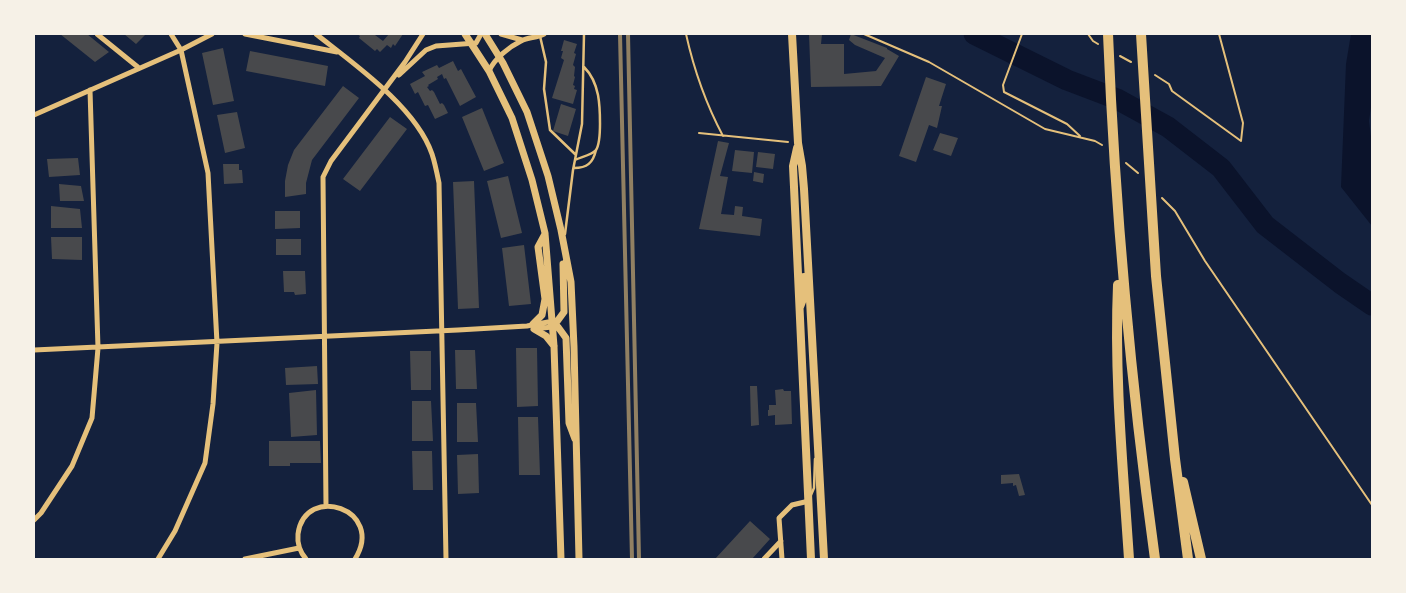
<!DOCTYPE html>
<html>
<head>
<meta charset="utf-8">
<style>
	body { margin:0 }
	#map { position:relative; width:1406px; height:593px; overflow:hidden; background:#14213d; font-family:Mulish,sans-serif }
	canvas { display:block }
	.frame { position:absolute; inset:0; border:35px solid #f6f1e7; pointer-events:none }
</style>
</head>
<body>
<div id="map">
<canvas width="1406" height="593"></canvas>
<div class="frame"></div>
</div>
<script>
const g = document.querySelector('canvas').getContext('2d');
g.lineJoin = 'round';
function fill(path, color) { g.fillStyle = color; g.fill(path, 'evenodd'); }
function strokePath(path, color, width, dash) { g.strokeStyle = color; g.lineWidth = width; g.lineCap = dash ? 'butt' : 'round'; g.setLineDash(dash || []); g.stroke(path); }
const water = new Path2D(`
	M1351,34H1372V100L1369,121L1372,145V226L1341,187L1346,64Z`);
const river = new Path2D(`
	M974,34L1067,80L1117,99L1168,127L1221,168L1265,225L1340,283L1372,305`);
const building = new Path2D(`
	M60,34H87L109,52L95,62Z
	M124,34H146L136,44Z
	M357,34H376L375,35L383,41L389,34H403L395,46L393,44L391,48L387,45L380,52L377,49L375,51L359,38L360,36Z
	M809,34H822L821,44H844V74L876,71L885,58L855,45L849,40L851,34L887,48V49L899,56L881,86L811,87Z
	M564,40L577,44L574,53L576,54L573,65L575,67L574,76L575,77L573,85L575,86L574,89L577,90L573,104L552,98L564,60L561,58L563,51H561Z
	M223,48L234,101L213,105L202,53Z
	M250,51L328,66L325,86L246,71Z
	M453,61L458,71L461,69L476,97L460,106L446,78L444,79L442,74L437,77L438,79L428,85L429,86L427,87L430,91L432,90L434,92L440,104L442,103L444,105L448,113L435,119L428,105L425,106L418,92L415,94L410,84L425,76L422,72L437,65L439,68Z
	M926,77L946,84L939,106H942L937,128L929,125L916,162L899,156Z
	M343,86L359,98L312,160L306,183V194L285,197V181L288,165L294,150Z
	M561,104L576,109L568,136L553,131Z
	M482,108L504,163L484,171L462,117Z
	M237,112L245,148L225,153L217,115Z
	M390,117L407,129L360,191L343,179Z
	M940,133L958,138L951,156L933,150Z
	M718,141L729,143L720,176L728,177L721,214L734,215L735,206L743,207L742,216L762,219L760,236L699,229Z
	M735,150L754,152L752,173L732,171Z
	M758,152L775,154L773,169L756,167Z
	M78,158L80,175L49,177L47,159Z
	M223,164H239V170H242L243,183L224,184Z
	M754,172L764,174L763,183L753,181Z
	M508,176L522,233L501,238L487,181Z
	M474,181L479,308L458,309L453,182Z
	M59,184L81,186L84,201H60Z
	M51,206L80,209L82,228H51Z
	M275,211H300V228L275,229Z
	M51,237H82V260L52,259Z
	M276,239H301V255H276Z
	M524,245L531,304L509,306L502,248Z
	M283,271H305L306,294L295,295L294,292H284Z
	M516,348H537L538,406L517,407Z
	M455,350H475L477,389H456Z
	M410,351H431V390H411Z
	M317,366L318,384L286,385L285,368Z
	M750,386H757L759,425L751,426Z
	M783,389L784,391H791L792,424L775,425V415L768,416V410H769V405H776L775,390Z
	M316,390L317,435L291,437L289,393Z
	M412,401H431L433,441H412Z
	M457,403H476L478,442H457Z
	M518,417H538L540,475H519Z
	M269,441H320L321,463H290V466H269Z
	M412,451H432L433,490H413Z
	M478,454L479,493L458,494L457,455Z
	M1019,474L1025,495L1019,496L1016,485L1013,486V483L1001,484V475Z
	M750,521L770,539L752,559H715Z`);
const path = new Path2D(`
	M686,34C694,70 706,104 723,136
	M864,34L929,62L1045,129L1095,141L1102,145
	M1022,34L1003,85L1004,92L1067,124L1080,136
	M1088,34L1093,41L1098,44
	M1219,34L1243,123L1241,141
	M1120,56L1131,62
	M1155,75L1169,84L1172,91L1241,141
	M699,133L788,142
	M1126,163L1138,173
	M1162,198L1175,211L1205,261L1372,505`);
const service = new Path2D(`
	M540,36L546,62L544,89L550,130L576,155
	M575,160C581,157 592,155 596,150C602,141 600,106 598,95C596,85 591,74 584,67
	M574,168C587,168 593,163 596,150
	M565,234L573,170L582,124L584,34
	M811,495L814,488L815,459`);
const minor = new Path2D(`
	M97,34L139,68
	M245,34L337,52
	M316,34C354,64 416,107 432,154C435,163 437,173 439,183L446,559
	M501,34L522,40
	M489,71C495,58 509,47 521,41C528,37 537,38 544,34
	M399,75L426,50L436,46L476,43L481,34
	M34,115L181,50L212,34
	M534,329L552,327
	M34,350L458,330L527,326L548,322
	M326,506L323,177L331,161L405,62L423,34
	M34,520L41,513L72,466L92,418L98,348L90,90
	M158,559L175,531L205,463L213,404L217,343L208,173L181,50L171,34
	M245,559L299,548
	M306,559C300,552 297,544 298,534C305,483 386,509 355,559
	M764,559L781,541
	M782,559L779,518L792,505L809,501`);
const tertiary = new Path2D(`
	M465,34L489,71L512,118L532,180L545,233L554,346L561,559
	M485,34L503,63L527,112L548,176L561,230L571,282L574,347L579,559
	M551,323L558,327L566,338L569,423L575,439
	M533,324L542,315L545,299L538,247L545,234
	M553,327L564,312L563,264
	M534,329L546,336L554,346`);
const secondary = new Path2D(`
	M792,34L798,143L802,166L804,189L824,559
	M797,148L793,166L794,187L811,559
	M800,307C805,297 804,287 804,277`);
const motorway = new Path2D(`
	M1108,34C1115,210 1131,385 1155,559
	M1141,34L1156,276L1175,459L1188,559
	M1118,285C1114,376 1123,468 1129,559
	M1183,482L1201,559`);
const rail = new Path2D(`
	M620,34L632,559
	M628,34L639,559`);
fill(water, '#0b132b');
strokePath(river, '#0b132b', 21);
fill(building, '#48494c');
strokePath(path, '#e5c07b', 2);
strokePath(service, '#e5c07b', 2.5);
strokePath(minor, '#e5c07b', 5);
strokePath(tertiary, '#e5c07b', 7);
strokePath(secondary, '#e5c07b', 8);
strokePath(motorway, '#e5c07b', 10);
strokePath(rail, '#918062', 4);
</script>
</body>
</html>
